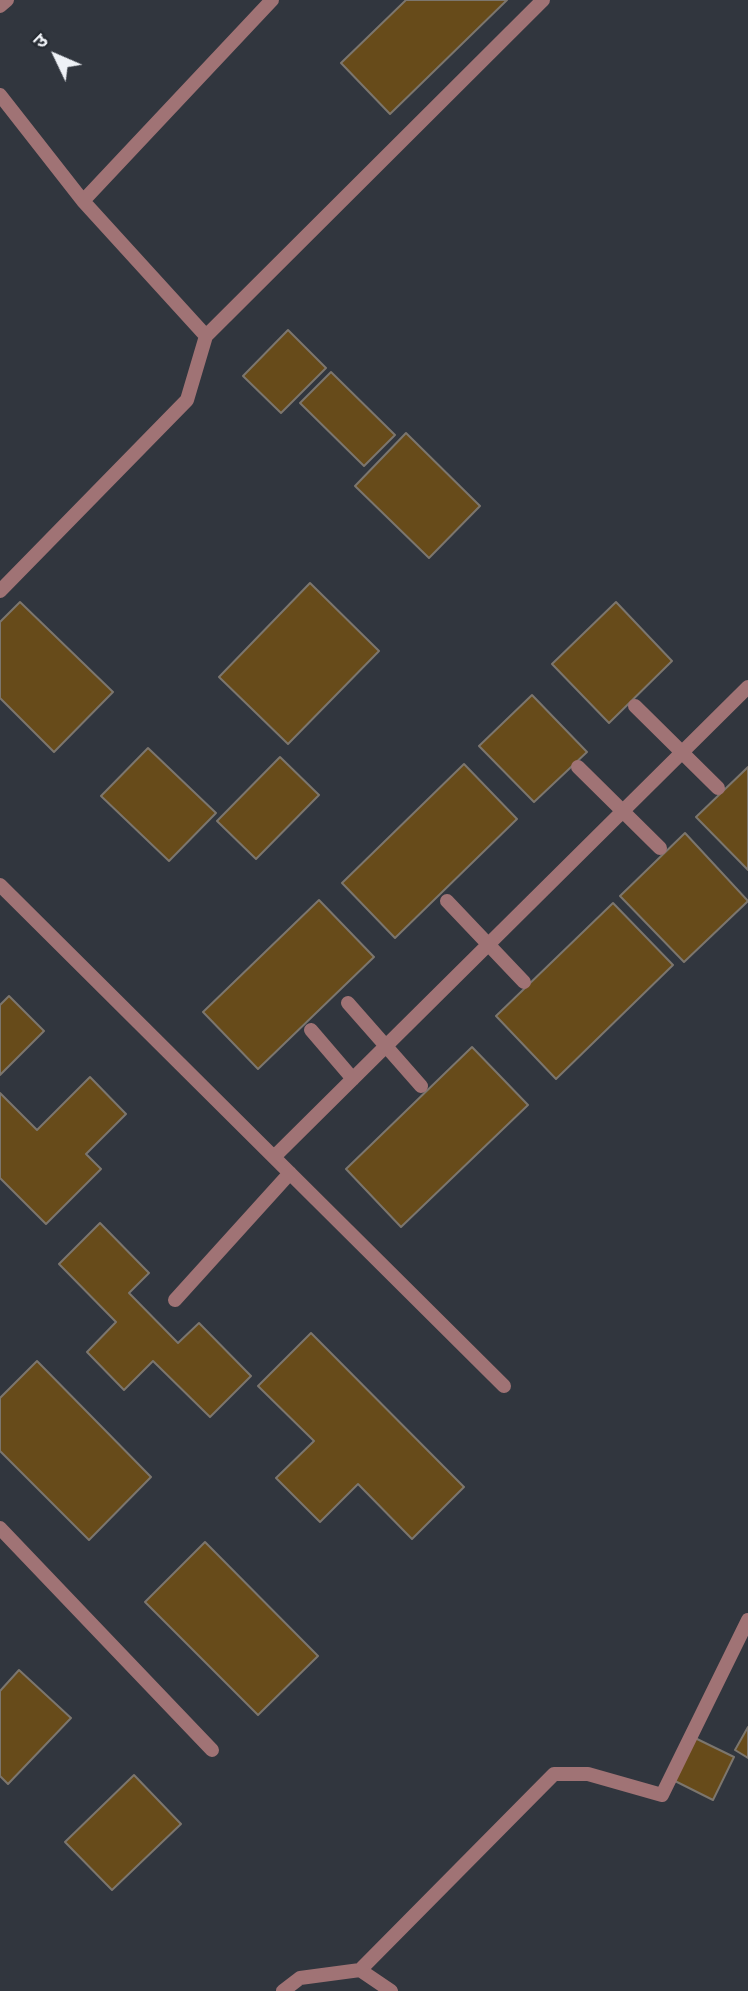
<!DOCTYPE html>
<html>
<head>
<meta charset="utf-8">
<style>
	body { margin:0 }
	#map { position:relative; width:748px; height:1991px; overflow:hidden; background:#31363e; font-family:Roboto,"Noto Sans Devanagari",sans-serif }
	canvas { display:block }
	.north { position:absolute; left:21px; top:21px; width:70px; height:70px; -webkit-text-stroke:5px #272c33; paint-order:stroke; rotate:314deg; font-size:19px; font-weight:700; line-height:28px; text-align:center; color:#eef1f6 }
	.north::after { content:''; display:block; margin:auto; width:24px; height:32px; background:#eef1f6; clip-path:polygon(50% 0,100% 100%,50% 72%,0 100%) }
</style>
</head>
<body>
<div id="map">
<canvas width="748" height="1991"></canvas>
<div class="north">उ</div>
</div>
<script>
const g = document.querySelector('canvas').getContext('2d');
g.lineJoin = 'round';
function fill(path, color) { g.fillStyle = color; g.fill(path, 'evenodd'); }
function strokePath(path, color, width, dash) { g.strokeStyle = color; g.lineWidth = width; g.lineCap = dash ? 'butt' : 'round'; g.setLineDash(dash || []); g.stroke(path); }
const building = new Path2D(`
	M406,0H507L390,114L341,63Z
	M288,330L326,368L281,413L243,376Z
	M331,372L395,435L364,466L300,403Z
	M406,433L480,506L429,558L355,486Z
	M310,583L379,651L288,744L219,677Z
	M20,602L113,692L54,752L0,698V622Z
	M616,602L672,661L609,723L552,664Z
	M532,695L587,752L534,802L479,746Z
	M148,748L216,813L169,861L101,796Z
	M280,757L319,795L256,859L217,821Z
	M464,764L517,819L395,938L342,883Z
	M748,767V870L696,817Z
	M685,833L748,901L684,962L620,896Z
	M319,900L374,957L258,1069L203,1012Z
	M613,903L673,965L556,1079L496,1016Z
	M9,996L44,1031L0,1075V1005Z
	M472,1047L528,1105L401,1227L346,1169Z
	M90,1077L126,1114L86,1154L101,1169L46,1224L0,1178V1093L37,1130Z
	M100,1223L149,1273L129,1293L178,1343L199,1323L251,1376L210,1417L153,1361L124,1390L87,1352L116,1322L59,1264Z
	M311,1333L464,1487L412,1539L358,1484L320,1522L276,1478L314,1441L258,1386Z
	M37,1361L151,1477L89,1540L0,1451V1398Z
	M205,1542L318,1656L258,1715L145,1602Z
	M19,1670L71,1718L8,1784L0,1776V1691Z
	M748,1727V1758L735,1750Z
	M695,1738L734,1757L713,1800L673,1780Z
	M134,1775L181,1824L112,1890L65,1842Z`);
const lane = new Path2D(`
	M0,6L7,0
	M0,95L83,201L206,336
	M83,201L272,0
	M0,591L187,400L206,336L543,0
	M635,706L718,788
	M578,767L660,848
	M0,885L504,1386
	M447,901L524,982
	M348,1003L421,1086
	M311,1030L353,1079
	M274,1157L748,687
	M175,1300L290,1173
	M0,1528L212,1750`);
const street = new Path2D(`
	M360,1970L391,1991
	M283,1991L300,1978L360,1970L554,1774H588L662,1795L748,1620`);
fill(building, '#674b1a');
strokePath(building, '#7c766e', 2);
strokePath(lane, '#a07375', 14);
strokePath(street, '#a07375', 14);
</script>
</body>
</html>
